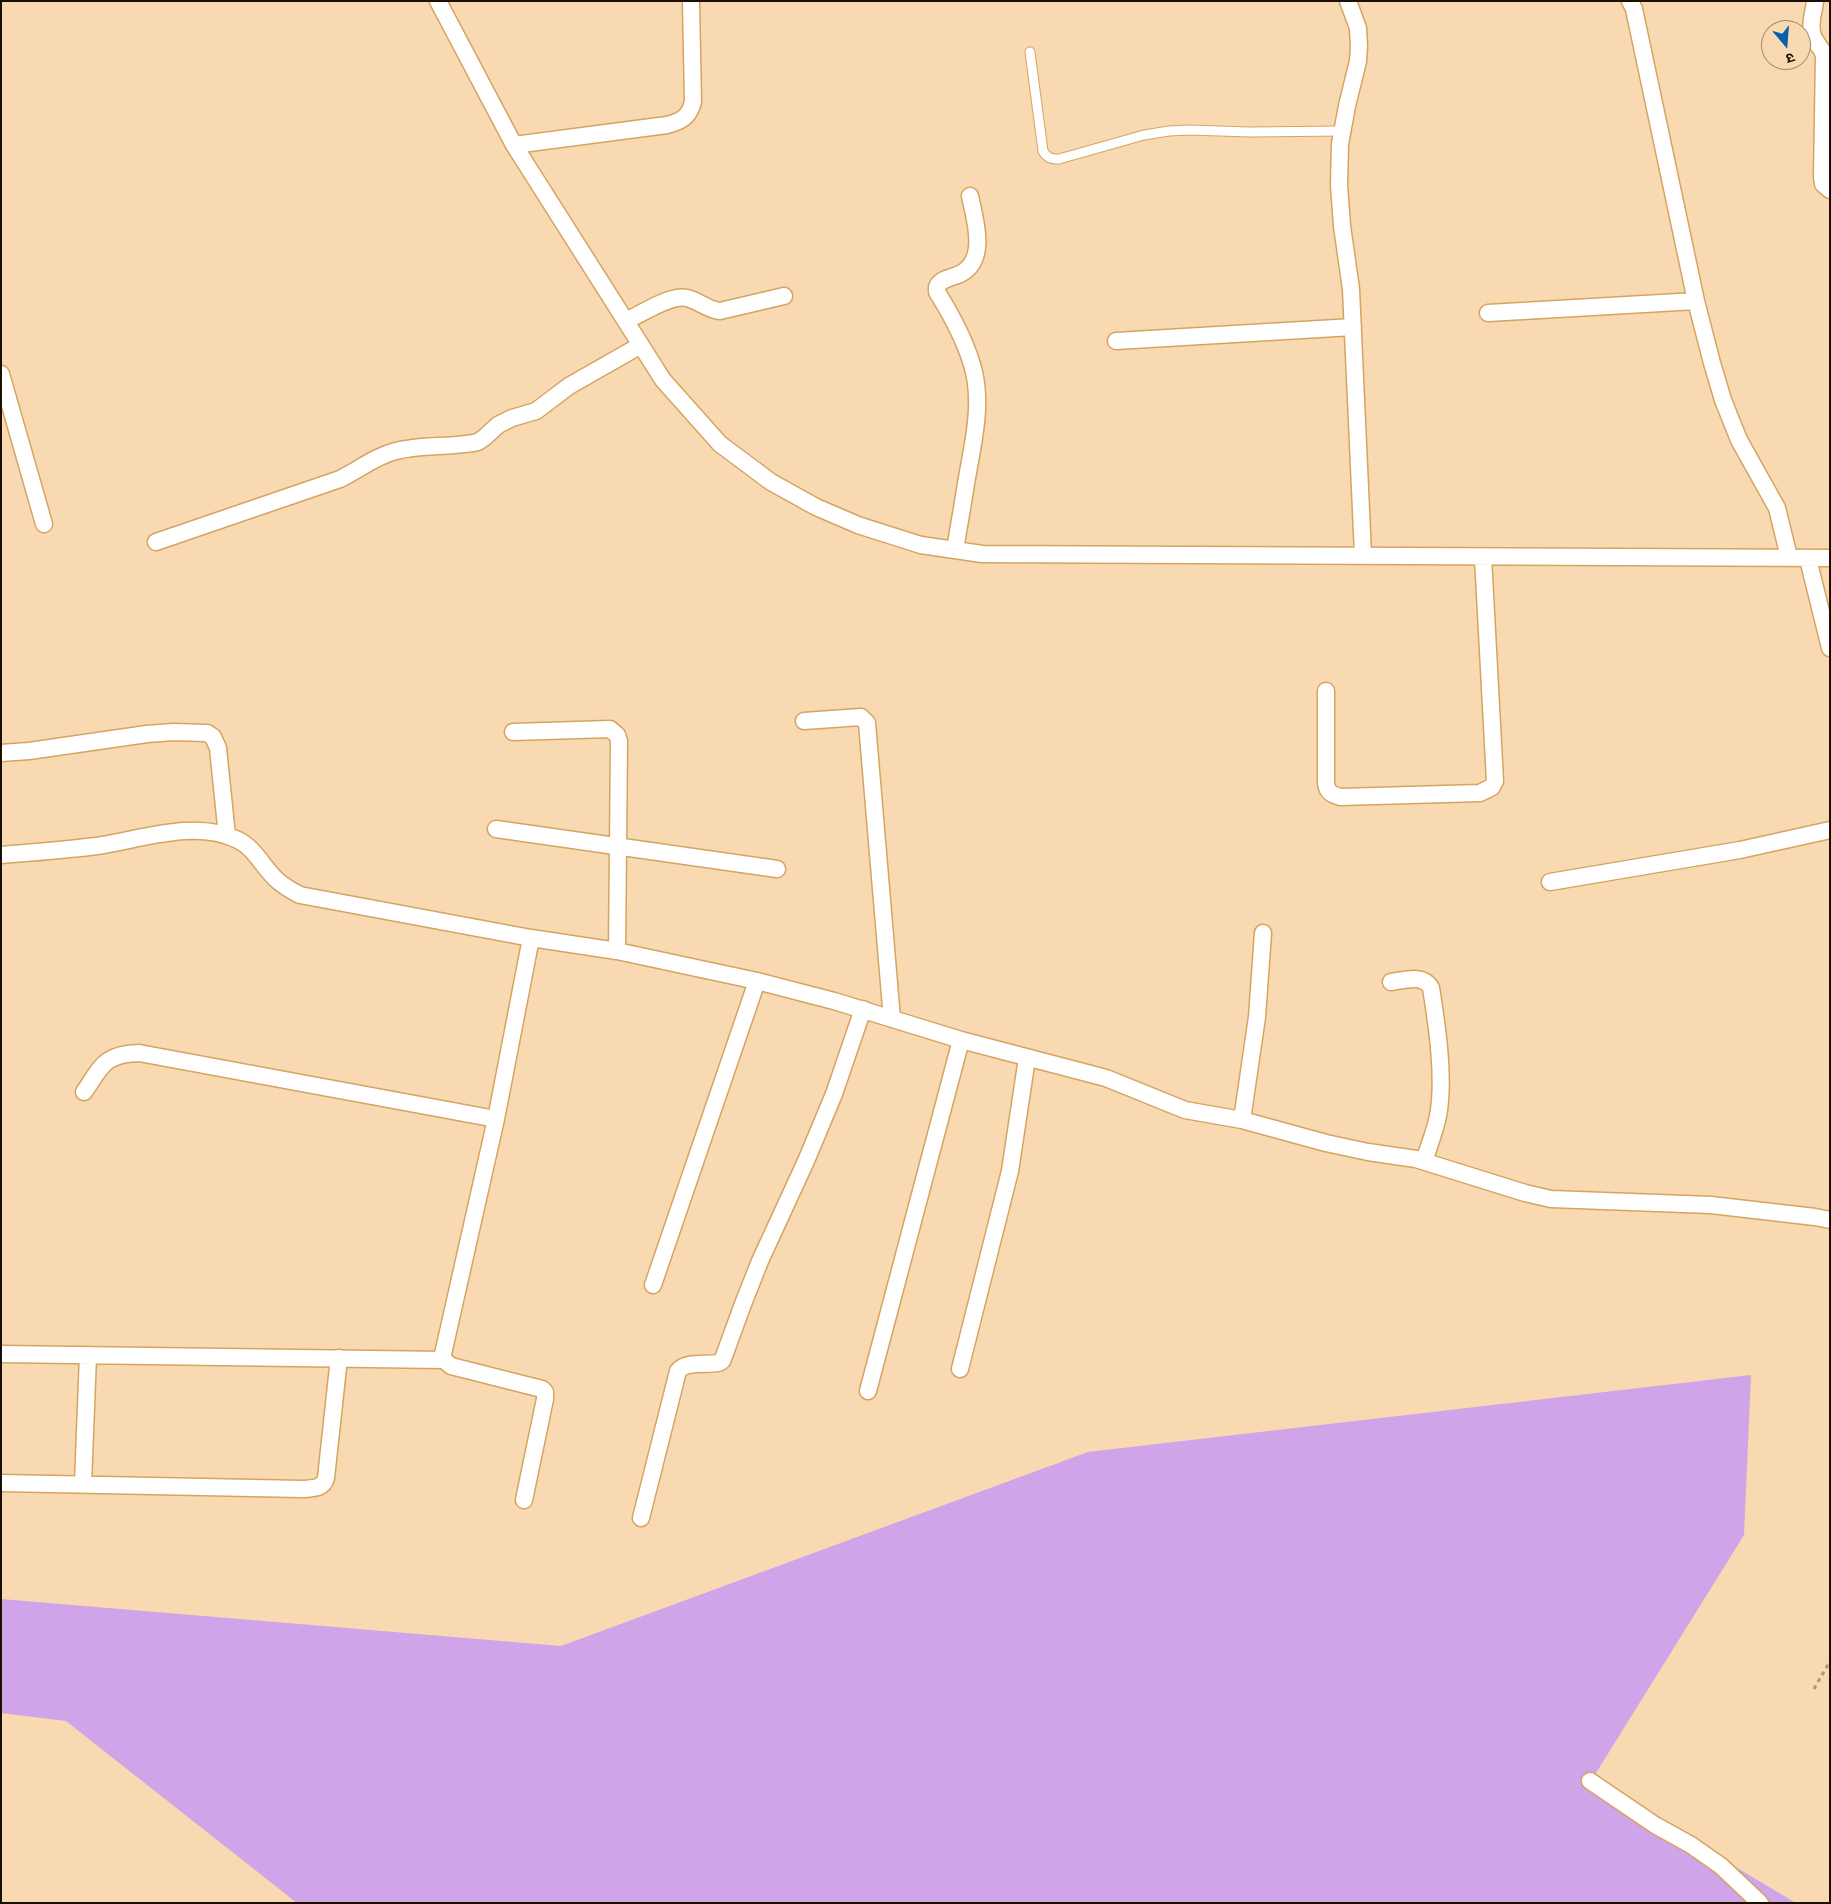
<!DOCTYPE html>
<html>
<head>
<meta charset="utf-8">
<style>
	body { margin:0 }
	#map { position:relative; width:1831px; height:1904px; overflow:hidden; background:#f8d9b2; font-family:"Golos Text","Noto Sans Devanagari",sans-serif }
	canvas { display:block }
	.frame { position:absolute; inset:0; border:2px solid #1d0f00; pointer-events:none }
	.north { position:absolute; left:1761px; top:20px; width:50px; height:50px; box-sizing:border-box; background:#f8d9b2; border:1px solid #a0886b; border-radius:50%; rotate:162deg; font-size:14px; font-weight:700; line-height:20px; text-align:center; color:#1d0f00 }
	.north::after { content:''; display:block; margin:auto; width:18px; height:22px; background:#075eac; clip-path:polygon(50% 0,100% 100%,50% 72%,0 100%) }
</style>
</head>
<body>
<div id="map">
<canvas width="1831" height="1904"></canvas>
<div class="frame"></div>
<div class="north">उ</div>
</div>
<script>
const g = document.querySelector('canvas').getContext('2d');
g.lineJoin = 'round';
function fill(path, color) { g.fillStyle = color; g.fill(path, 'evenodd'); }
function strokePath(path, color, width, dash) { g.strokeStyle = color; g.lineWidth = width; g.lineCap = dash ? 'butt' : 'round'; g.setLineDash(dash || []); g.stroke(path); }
const green = new Path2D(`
	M1751,1375L1744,1535L1591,1781L1796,1903H297L66,1721L1,1713V1599L561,1646L1088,1452Z`);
const path = new Path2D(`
	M1814,1689L1830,1661`);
const service = new Path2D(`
	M1030,52L1043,151C1047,158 1051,159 1059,159L1144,135L1169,131L1189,130L1250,132L1343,131`);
const minor = new Path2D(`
	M438,1L514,145L663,380L720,444L771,482L816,507L858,525L921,545L982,554L1830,558
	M1348,1L1358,28L1359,46L1358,61L1347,106L1340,144L1339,185L1342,226L1351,289L1363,555
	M1630,1L1634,9L1696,301L1712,363L1723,400L1739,440L1777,508L1789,557
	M1815,1C1814,12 1808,28 1814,38C1817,45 1822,48 1824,55L1822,177L1823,184L1830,190
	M514,145L667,125C682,121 689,117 693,102L691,1
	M1488,313L1696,301
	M626,321C641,314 671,294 687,298C699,301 708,310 720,311L784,296
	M1116,341L1353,327
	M1,374L44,524
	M156,542L340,479C359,470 375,456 396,451C423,444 451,448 478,442L485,437L498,425L512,418L536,411L569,386L641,345
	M955,550C959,526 963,502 967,478C973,443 982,407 974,372C967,343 952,316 937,292V287C941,278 952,278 960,274C988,260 975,220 970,196
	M1808,559L1830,648
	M1326,691V783C1327,792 1331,794 1340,797L1480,793L1492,787L1495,781L1483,557
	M804,721L861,717L867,723L892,1019
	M513,732L610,729L617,735L619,741L617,951
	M1,753L29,751L147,734L173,732L207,733L213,737L218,748L227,836
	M496,829L777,869
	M1,855C35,852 70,850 103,845C145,838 197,820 238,840C255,848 264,869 278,881C285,887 292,891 300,895L531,938L617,951L757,981L834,1001L961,1040L1106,1078L1185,1110L1242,1120L1326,1143L1368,1152L1416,1159L1525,1193L1551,1199L1711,1205L1815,1217L1830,1220
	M1550,882L1740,850L1830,830
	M1391,982C1405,980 1424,974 1431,988C1437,1025 1445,1079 1438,1116C1435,1131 1429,1146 1424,1161
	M84,1092C102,1066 104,1054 139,1053L496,1119
	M1242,1120L1257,1017L1263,933
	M653,1285L757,981
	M1,1354L444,1360
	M960,1369L1010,1171L1027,1058
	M868,1391L961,1040
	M1,1483L303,1489C313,1488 323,1489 326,1478L339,1358
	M83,1484L88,1355
	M524,1500L545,1399V1392L542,1389L451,1366L444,1360L443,1354L496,1119L531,938
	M641,1518L678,1371C685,1361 706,1365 718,1363L722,1361L724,1356L743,1304L760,1261L806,1161L834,1094L863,1009
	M1590,1781L1655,1825L1691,1845L1721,1866L1760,1903`);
fill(green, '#cfa4e8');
strokePath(service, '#d6a461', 11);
strokePath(minor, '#d6a461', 19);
strokePath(path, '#b19778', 3, [4, 4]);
strokePath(service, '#fff', 9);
strokePath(minor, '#fff', 16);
</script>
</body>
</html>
